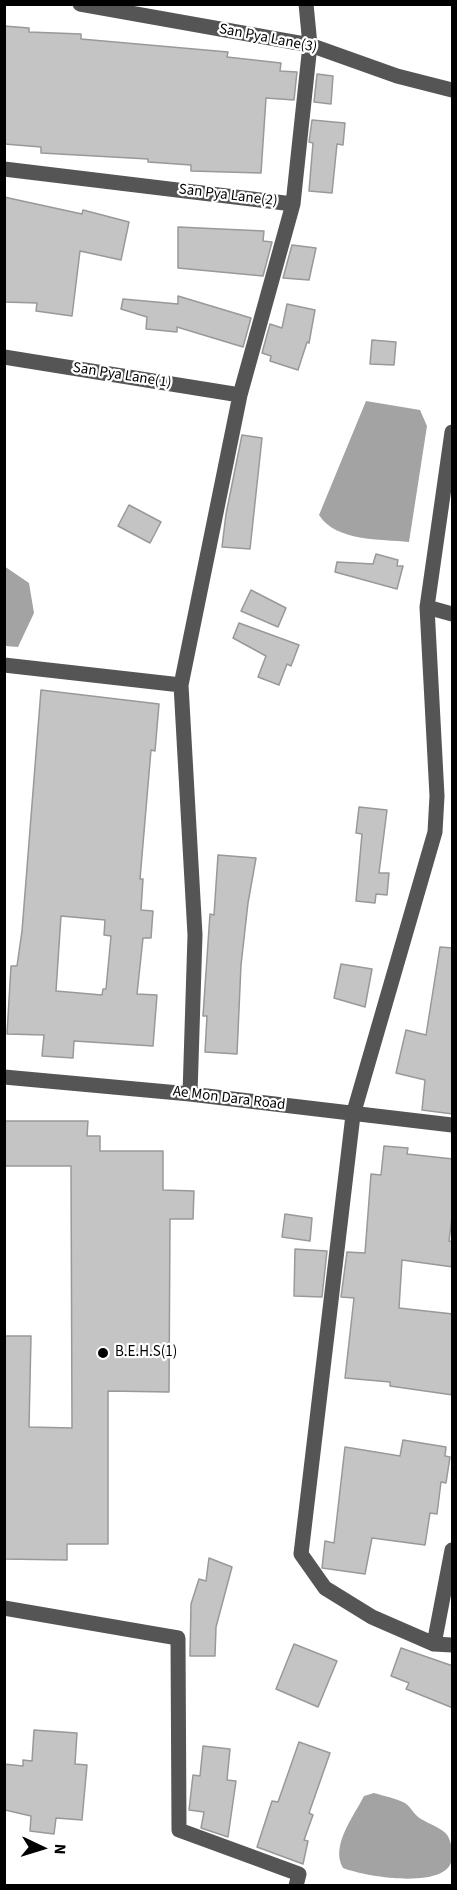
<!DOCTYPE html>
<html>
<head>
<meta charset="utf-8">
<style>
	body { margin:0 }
	#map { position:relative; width:457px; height:1890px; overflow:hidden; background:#fff; font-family:"Source Sans 3",sans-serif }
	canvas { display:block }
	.frame { position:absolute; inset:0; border:6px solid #000; pointer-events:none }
	.north { position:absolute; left:12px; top:1818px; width:60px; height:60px; -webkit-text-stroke:4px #fff; paint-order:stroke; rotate:94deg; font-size:16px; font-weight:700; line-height:24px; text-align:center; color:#000 }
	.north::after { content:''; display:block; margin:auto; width:21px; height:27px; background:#000; clip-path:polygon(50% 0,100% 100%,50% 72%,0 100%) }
</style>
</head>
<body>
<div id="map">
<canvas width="457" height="1890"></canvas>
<div class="frame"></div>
<div class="north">N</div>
</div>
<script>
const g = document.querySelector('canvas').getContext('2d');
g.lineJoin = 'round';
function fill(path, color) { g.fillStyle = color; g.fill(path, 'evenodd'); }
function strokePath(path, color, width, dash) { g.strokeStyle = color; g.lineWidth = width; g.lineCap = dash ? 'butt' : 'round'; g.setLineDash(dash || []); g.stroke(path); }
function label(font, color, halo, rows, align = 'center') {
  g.font = font + ' "Source Sans 3",sans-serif'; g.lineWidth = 4.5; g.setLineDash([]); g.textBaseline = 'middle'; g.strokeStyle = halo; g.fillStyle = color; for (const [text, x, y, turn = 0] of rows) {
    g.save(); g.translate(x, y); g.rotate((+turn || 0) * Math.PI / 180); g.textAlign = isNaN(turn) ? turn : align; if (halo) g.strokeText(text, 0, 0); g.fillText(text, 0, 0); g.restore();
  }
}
const water = new Path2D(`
	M366,401L420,410L427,426L409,542C381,539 336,542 319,515Z
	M4,566L29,583L34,613L18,647L5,646Z
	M374,1793C384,1796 395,1798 405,1803C411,1807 415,1816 421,1819C442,1831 452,1829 452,1857C452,1890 369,1878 343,1868C330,1846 354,1816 364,1796Z`);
const building = new Path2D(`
	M4,26L29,28V32L81,34V39L228,52L227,57L281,63L280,71L297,72L294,100L266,98L261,173L191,171V165L148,162V159L41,153V147L4,144Z
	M317,74L333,76L331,104L314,102Z
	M312,120L345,123L343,145L337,144L332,193L309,191L313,143L309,142Z
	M4,197L82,214L83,210L129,222L121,260L80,251L72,316L36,311L37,303L4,302Z
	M178,227L264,231L263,241L272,242L263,276L178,268Z
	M292,245L316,248L309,280L283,278Z
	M178,296L251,318L243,347L177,327V332L146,329L147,317L121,309L123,299L178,304Z
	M287,304L315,310L309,343L307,342L298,370L270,361L271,356L262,353L270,324L282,328Z
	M372,340L396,342L394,365L370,364Z
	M242,435L262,438L250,549L222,547L226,514Z
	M129,505L161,522L150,543L118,526Z
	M376,554L398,560L397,566H403L397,589L335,572L337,562L373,564Z
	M251,590L286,608L278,627L241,611Z
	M239,623L299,645L291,666L287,664L279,685L258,677L266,656L233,638Z
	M41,690L159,704L155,751L151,750L140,879H143L141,910L153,911L151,938H143L137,994L157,995L153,1046L74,1041L73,1058L42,1056L44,1035L7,1034L11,966H17L22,931ZM61,916L105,920L104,935L111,936L106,989H103L102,995L56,991Z
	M359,807L387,810L379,873H389L387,895L376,894L375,903L356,901L362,834L356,833Z
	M218,855L256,858L248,903L241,965L237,1054L205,1052L207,1016H203L210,914L214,915Z
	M440,947L453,948V1114L422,1110L425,1080L396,1073L406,1030L426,1035Z
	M341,964L372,969L365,1007L334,998Z
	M4,1121H88L87,1136H100V1151H163V1190L194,1191L193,1219H170L169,1392L108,1391V1544H67V1560L4,1559V1336H31L29,1427L72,1428L71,1166H4Z
	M384,1146L408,1148L407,1154L453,1159V1209L449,1241L453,1242V1267L402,1260L399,1308L453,1314V1395L390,1386V1382L345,1378L354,1298L341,1297L347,1252L365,1253L371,1174L381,1175Z
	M285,1214L312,1218L310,1241L282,1237Z
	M295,1249L327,1251L322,1297L294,1296Z
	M403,1440L446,1447L445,1456L450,1457L446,1483L441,1482L437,1514L430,1513L425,1545L372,1538L365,1574L322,1568L325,1541L334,1543L345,1447L400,1456Z
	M209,1558L232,1567L216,1627L215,1656H190L191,1604L199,1579L206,1581Z
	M294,1644L337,1661L318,1707L276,1689Z
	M401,1648L453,1666V1708L406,1689L409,1683L391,1676Z
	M34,1730L77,1733L75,1764L87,1765L82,1820L56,1818L54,1834L30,1831L31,1816L5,1810L4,1764L23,1766V1760L32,1761Z
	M299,1742L330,1753L309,1813L313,1815L304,1840L308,1841L303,1864L257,1847L272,1801L278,1802Z
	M203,1746L230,1749L227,1780L236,1781L228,1837L201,1828L204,1812L189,1810L193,1775L200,1776Z`);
const minor = new Path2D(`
	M80,4L310,45L397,76L452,90
	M4,169L293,204L310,45L306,4
	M4,357L240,395
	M452,432L427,607L437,796L435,832L353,1115L301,1554L325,1588L372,1617L434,1644L452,1645
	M427,607L452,614
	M4,665L181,685L240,395L293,204
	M181,685L195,935L190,1094
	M4,1077L190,1094L452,1125
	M4,1608L178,1638L179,1830L299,1874L296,1886
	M434,1644L452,1550`);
const markers = [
	[103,1353,6,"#000"]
];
const streetNames = [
	["San Pya Lane(3)",268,39,11],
	["San Pya Lane(2)",228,196,7],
	["San Pya Lane(1)",122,376,9],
	["Ae Mon Dara Road",229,1099,7]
];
const poiNames = [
	["B.E.H.S(1)",115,1353]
];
fill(water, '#a3a3a3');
fill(building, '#c4c4c4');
strokePath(building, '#999', 1.5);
strokePath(minor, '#555', 15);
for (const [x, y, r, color] of markers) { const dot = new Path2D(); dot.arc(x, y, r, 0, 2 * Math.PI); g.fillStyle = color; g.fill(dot); strokePath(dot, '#fff', 2); }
label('15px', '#000', '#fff', streetNames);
label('15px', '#000', '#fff', poiNames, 'left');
</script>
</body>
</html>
